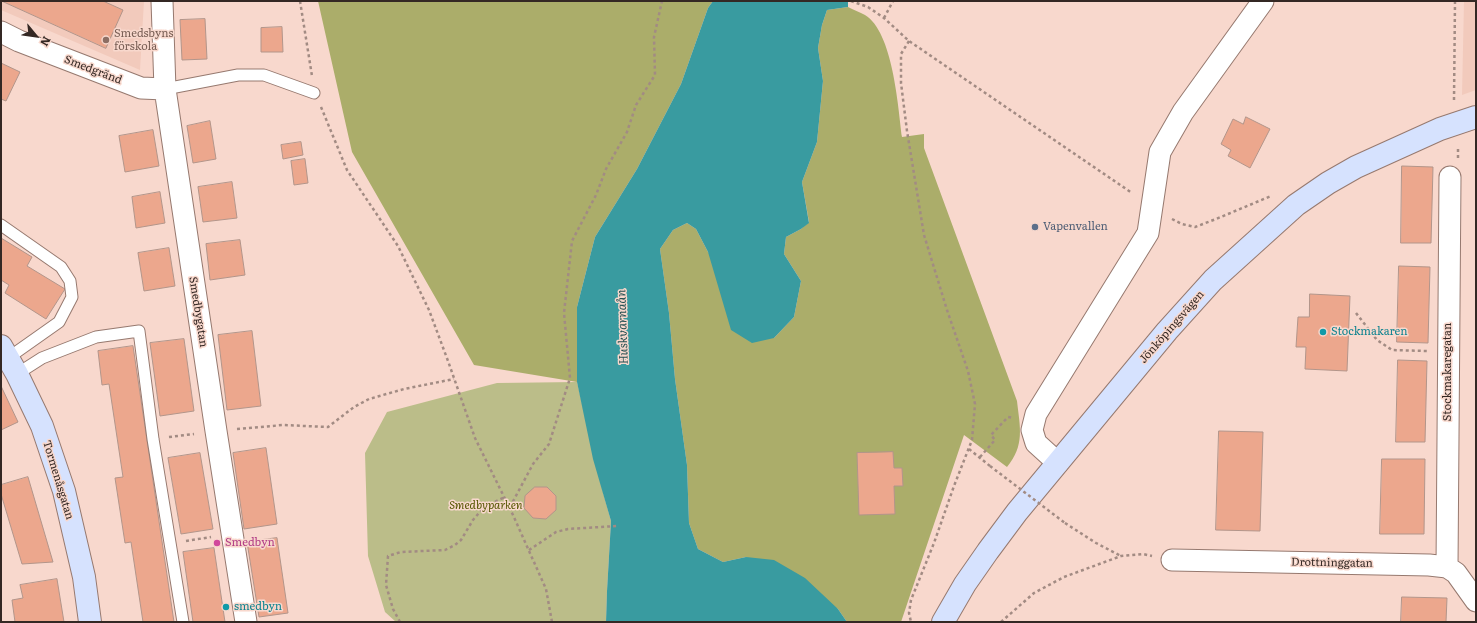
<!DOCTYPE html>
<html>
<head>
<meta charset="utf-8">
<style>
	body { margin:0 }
	#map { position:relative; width:1477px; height:623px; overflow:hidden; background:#f8d8cd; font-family:Literata,serif }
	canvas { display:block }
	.frame { position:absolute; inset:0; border:2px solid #342824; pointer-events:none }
	.north { position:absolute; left:16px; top:16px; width:40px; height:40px; -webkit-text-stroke:3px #f8d8cd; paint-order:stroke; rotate:119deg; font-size:11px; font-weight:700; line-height:16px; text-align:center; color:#342824 }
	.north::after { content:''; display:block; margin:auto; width:14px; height:18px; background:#342824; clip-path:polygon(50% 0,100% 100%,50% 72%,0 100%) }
</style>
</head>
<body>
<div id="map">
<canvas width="1477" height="623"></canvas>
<div class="frame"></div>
<div class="north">N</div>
</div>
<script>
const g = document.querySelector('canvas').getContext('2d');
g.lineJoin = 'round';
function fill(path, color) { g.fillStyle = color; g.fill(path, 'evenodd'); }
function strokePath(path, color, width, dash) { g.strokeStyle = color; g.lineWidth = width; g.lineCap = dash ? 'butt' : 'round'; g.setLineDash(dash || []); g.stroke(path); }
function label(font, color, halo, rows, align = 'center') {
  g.font = font + ' Literata,serif'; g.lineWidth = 3; g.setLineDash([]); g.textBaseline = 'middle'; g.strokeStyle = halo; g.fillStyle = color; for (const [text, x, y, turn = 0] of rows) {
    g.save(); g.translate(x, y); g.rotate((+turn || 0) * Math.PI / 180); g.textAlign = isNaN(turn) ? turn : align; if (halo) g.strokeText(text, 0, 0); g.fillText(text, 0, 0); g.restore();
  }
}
const built = new Path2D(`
	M1,1H144L140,70L1,10Z
	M1464,1H1476V90L1462,95Z`);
const green = new Path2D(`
	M577,382L604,496L611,521L607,591L606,622H396L385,612L368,556L365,453L387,412L497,383Z`);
const forest = new Path2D(`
	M318,1H713L708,8L681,84L637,169L595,237L577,307V382L474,365L352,152Z
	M848,7C853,10 860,12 865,15C893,32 898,106 902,137L924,134V148L1017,401C1020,428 1025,445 1007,467L964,435L901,622H847L838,609L746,557L723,562L698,549L689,523L687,465L675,379L669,313L660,249L673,230L687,223L696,229L708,252L774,338L794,317L801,281L784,254L786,237L801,229L809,222L802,182L817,142L823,81L818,48L822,25L827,10Z`);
const water = new Path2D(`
	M713,1H848V7L827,10L822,25L818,48L823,81L817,142L802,182L809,223L801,229L786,237L784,254L801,281L794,317L774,338L752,343L731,330L708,252L696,229L687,223L673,230L660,249L669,313L675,379L687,465L689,523L698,549L723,562L746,557L774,560L805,578L838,609L847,622H606L607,591L611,521L593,459L577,382V307L595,237L637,169L681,84L708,8Z`);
const building = new Path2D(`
	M2,1H103L123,10L106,48Z
	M205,19L207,59L182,60L180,20Z
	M282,27L283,52H261V28Z
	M1,63L20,72L6,101L1,99Z
	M1246,117L1270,129L1250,168L1228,156L1231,150L1221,144L1233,119L1243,124Z
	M210,121L216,159L193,163L187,126Z
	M153,130L159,166L125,172L119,136Z
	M301,142L303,155L283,159L281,145Z
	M305,159L308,183L294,185L291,161Z
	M1402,166L1433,167L1431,243H1401Z
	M232,182L237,218L203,222L198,187Z
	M160,192L165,223L136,228L132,197Z
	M1,238L32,257L27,266L65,289L46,319L5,293L9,285L1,280Z
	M240,240L245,275L210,280L206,244Z
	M169,248L175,286L144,291L138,253Z
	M1399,266L1430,267L1428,343L1397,342Z
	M1310,294L1350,296L1347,371L1305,369L1306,347H1296L1298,317H1309Z
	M252,331L261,406L227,410L218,335Z
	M184,339L194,411L160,416L150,343Z
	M133,346L174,622H143L131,542L125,543L115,478L123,477L109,384L102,385L98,351Z
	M1398,360L1427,361L1425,442H1396Z
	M1,386L18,422L1,430Z
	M1219,431L1263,432L1260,531L1216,530Z
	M266,448L277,524L244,529L233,453Z
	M893,452L894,468H902L903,486H894L895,514L859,515L857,453Z
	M200,453L213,529L181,534L168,458Z
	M1382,459H1425L1424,534H1380Z
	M28,477L53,562L22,564L1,494V485Z
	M535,487H547L556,496V510L546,519L533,518L524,508L525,496Z
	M277,538L288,613L259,617L247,542Z
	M214,548L225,622H193L183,552Z
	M57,579L64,622H15L12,600L23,598L20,585Z
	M1402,597L1447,598L1446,622H1401Z`);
const path = new Path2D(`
	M300,1L312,76
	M851,1L868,7L884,18L909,41L1132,193
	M884,18L893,1
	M909,41L901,54V83L907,131L924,235L947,310L968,371L975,404L972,440L954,486L934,543L911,600L909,613L911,622
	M1454,100L1455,1
	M321,107L347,170L398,246L429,310L448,361L475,438L513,515L546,589L552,622
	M1458,158V147
	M1172,219L1182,224L1195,227L1216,219L1271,196
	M1356,313L1377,340L1392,350L1428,351
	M237,429L283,425L328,427L354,407L369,399L404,389L454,379
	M169,437L194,434
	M969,449L990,466
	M980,457L995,440L991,435L1008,417L1014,418
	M510,507L533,464L549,444L570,378L564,313L572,241L596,195L606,169L627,132L636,105L655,75L654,37L662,1
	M1065,523L1096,543L1121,556
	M186,541L211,537
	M529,550L556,532L568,529L617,526
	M400,622L393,609L386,585L388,556L401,552L445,550L455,545L461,540L473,520L484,507L505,497
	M1001,622L1034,593L1064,577L1121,556L1143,554L1152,556`);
const lane = new Path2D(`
	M165,89L238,75H264L314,93
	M1,225L61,267L70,281L72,297L59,322L8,358
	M17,374L42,358L96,337L139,331L153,439L183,622`);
const street = new Path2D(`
	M162,1L165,89L216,431L246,622
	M1,32L19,41L141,88L165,89
	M1058,463L1036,443L1032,430L1036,414L1148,233L1160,152L1183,112L1263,1
	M1172,560L1429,565L1447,567L1456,573L1476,601
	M1447,567L1450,177`);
const secondary = new Path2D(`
	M1,346L17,374L42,426L64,491L84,577L90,622
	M943,622L965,584L988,551L1017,512L1167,331L1213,280L1296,205L1328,183L1356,167L1440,129L1476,117`);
const pathBridge = new Path2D(`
	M990,466L1065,523`);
const markers = [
	[106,40,4,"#8d6e63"],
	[1035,227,4,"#5c6f8a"],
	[1323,332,4,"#0f9aa8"],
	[217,543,4,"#d1479c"],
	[226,607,4,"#0f9aa8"]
];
const educationNames = [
	["Smedsbyns",114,34],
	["förskola",114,47]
];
const streetNames = [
	["Smedgränd",93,70,21],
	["Smedbygatan",198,312,81],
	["Jönköpingsvägen",1172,327,-49],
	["Stockmakaregatan",1448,372,-90],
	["Tormenåsgatan",58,480,73],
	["Drottninggatan",1332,563,1]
];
const serviceNames = [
	["Vapenvallen",1043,227]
];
const cultureNames = [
	["Stockmakaren",1331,332],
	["smedbyn",234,607]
];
const parkNames = [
	["Smedbyparken",486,506]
];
const hotelNames = [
	["Smedbyn",225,543]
];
const waterNames = [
	["Huskvarnaån",623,327,-92]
];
fill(built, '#f2cabc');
fill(green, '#bbbd89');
fill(forest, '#abad6a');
fill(water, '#399ba0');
fill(building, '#eca78d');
strokePath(building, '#b2958a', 1);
strokePath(lane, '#96796f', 13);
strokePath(street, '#96796f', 23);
strokePath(secondary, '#96796f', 24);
strokePath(path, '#a28b83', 2.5, [3, 3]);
strokePath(lane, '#fff', 11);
strokePath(street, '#fff', 21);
strokePath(secondary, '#d6e2fe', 22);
strokePath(pathBridge, '#a28b83', 2.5, [3, 3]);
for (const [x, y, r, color] of markers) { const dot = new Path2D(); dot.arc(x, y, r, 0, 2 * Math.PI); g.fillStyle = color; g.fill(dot); strokePath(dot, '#f8d8cd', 1.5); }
label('11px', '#785e54', '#f8d8cd', educationNames, 'left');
label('11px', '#342824', '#f8d8cd', streetNames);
label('11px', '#4e5e75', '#f8d8cd', serviceNames, 'left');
label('11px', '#0d838f', '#f8d8cd', cultureNames, 'left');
label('italic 11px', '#555600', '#f8d8cd', parkNames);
label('11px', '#b23c85', '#f8d8cd', hotelNames, 'left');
label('italic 12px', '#234e50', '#f8d8cd', waterNames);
</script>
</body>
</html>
